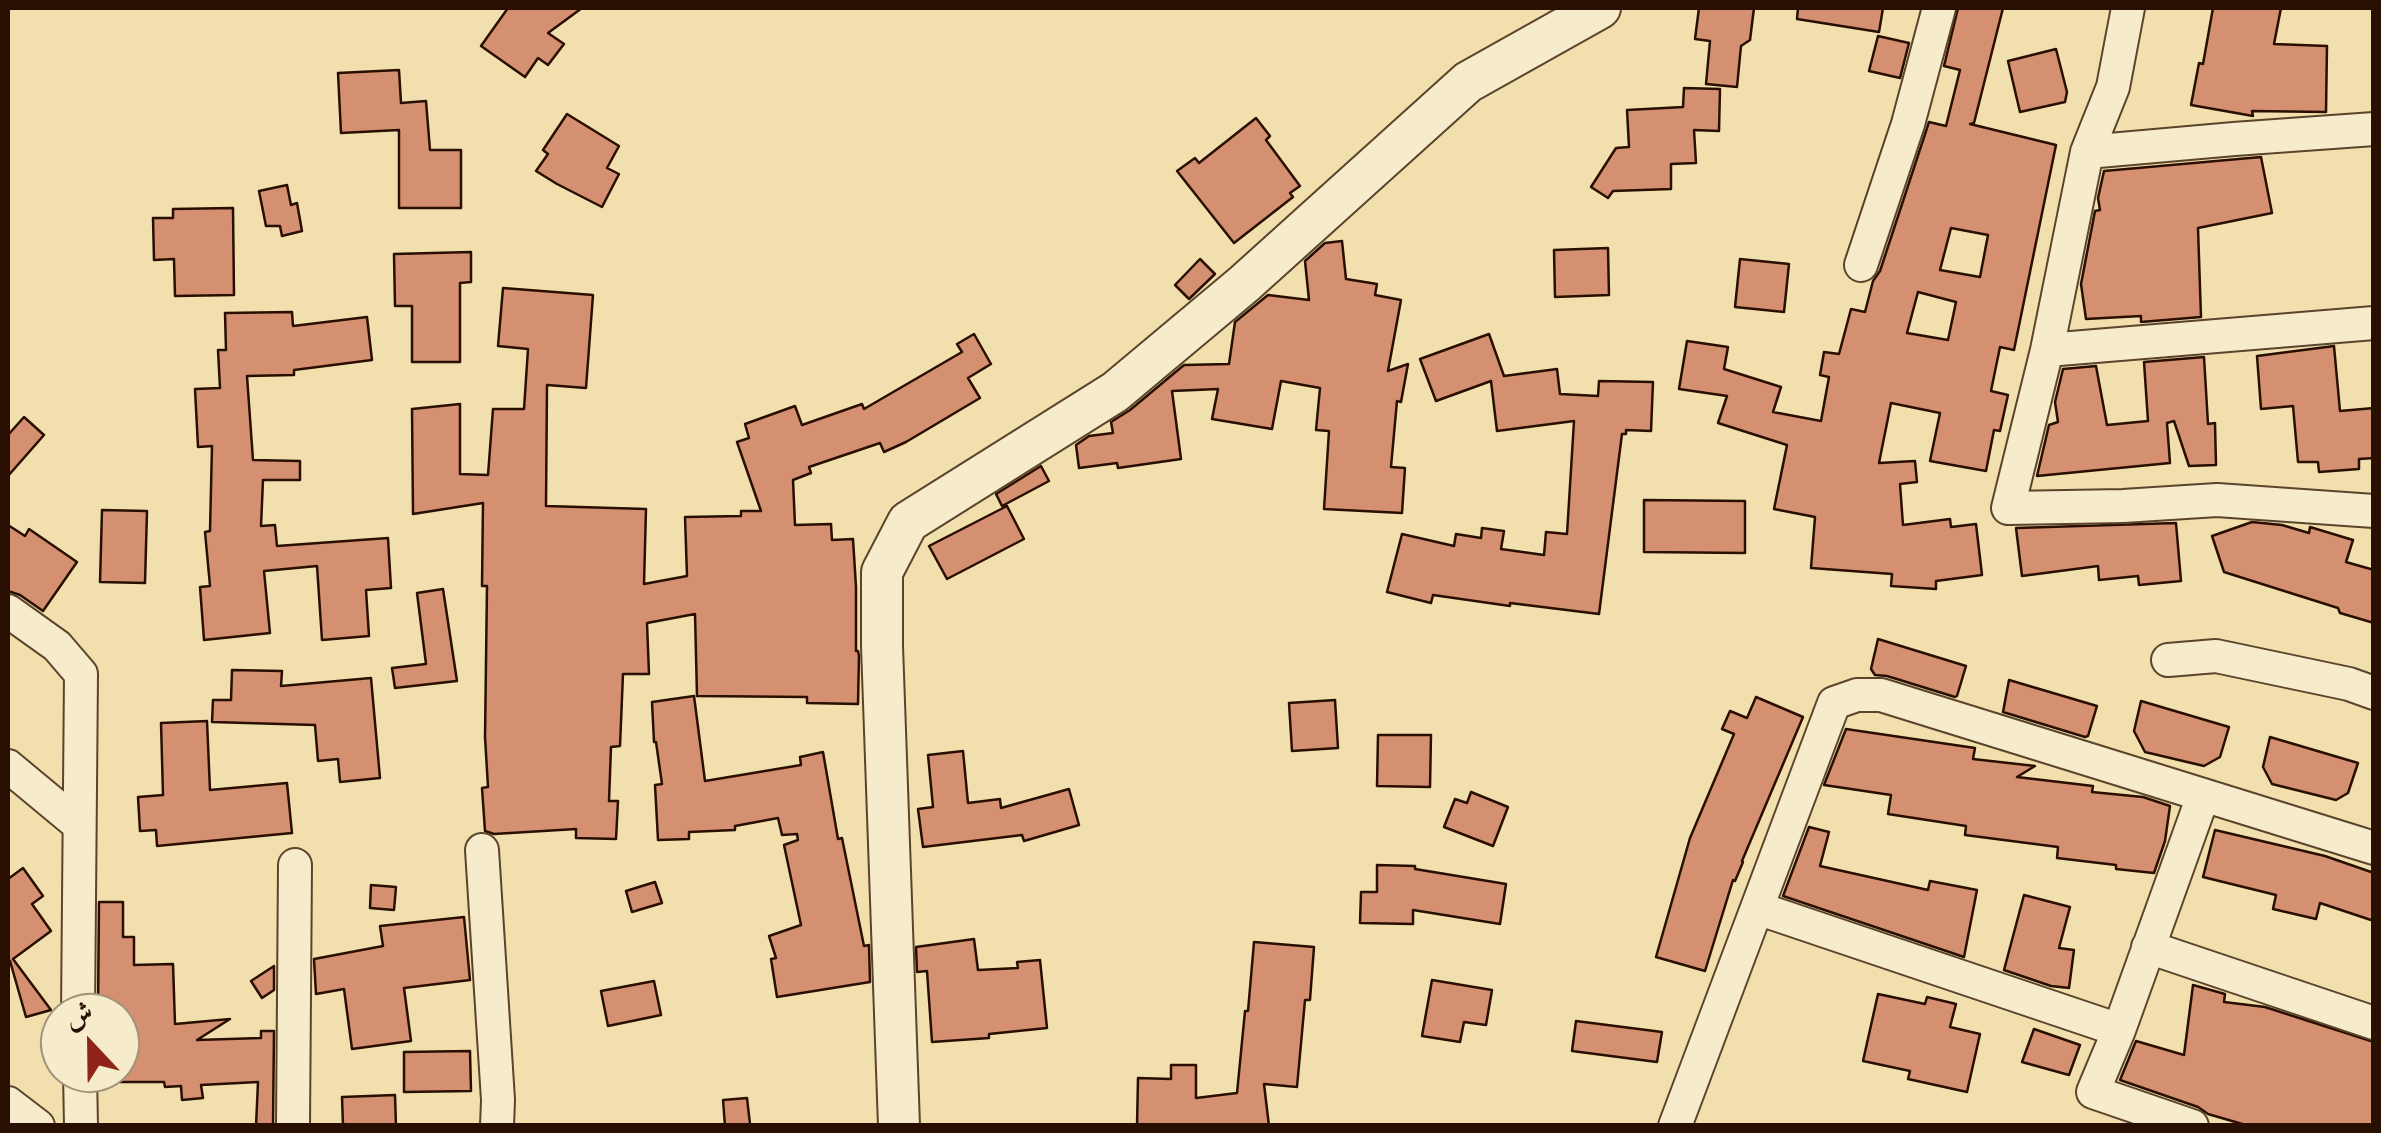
<!DOCTYPE html>
<html>
<head>
<meta charset="utf-8">
<style>
	body { margin:0 }
	#map { position:relative; width:2381px; height:1133px; overflow:hidden; background:#f1e0ad; font-family:"Old Standard TT",Amiri,serif }
	canvas { display:block }
	.frame { position:absolute; inset:0; border:10px solid #290f01; pointer-events:none }
	.north { position:absolute; left:40px; top:993px; width:100px; height:100px; box-sizing:border-box; background:#f6ebca; border:2px solid #a4937a; border-radius:50%; rotate:338deg; font-size:28px; font-weight:700; line-height:40px; text-align:center; color:#290f01 }
	.north::after { content:''; display:block; margin:auto; width:35px; height:45px; background:#8f2418; clip-path:polygon(50% 0,100% 100%,50% 72%,0 100%) }
</style>
</head>
<body>
<div id="map">
<canvas width="2381" height="1133"></canvas>
<div class="frame"></div>
<div class="north">ش</div>
</div>
<script>
const g = document.querySelector('canvas').getContext('2d');
g.lineJoin = 'round';
function fill(path, color) { g.fillStyle = color; g.fill(path, 'evenodd'); }
function strokePath(path, color, width, dash) { g.strokeStyle = color; g.lineWidth = width; g.lineCap = dash ? 'butt' : 'round'; g.setLineDash(dash || []); g.stroke(path); }
const building = new Path2D(`
	M508,8H582L548,33L564,44L548,65L538,58L525,77L481,46Z
	M1699,8H1754L1750,40L1741,46L1737,87L1706,84L1710,41L1695,39Z
	M1798,8H1883L1879,32L1797,19Z
	M1958,8H2003L1974,123L1970,124L2056,145L2014,350L2000,347L1991,391L2008,395L2000,431L1994,430L1986,471L1930,461L1940,413L1891,403L1879,463L1915,461L1917,482L1900,484L1903,525L1950,519L1951,527L1976,524L1982,575L1936,581V589L1891,586L1892,574L1811,568L1815,517L1774,509L1787,445L1718,423L1727,396L1679,389L1687,341L1728,347L1724,369L1781,387L1773,412L1821,421L1829,377L1820,375L1824,352L1839,354L1851,309L1865,312L1873,281L1880,271L1929,122L1946,126L1960,70L1944,66ZM1951,228L1988,235L1980,277L1940,270ZM1918,292L1956,302L1948,340L1907,333Z
	M2213,8H2281L2274,44L2327,46L2326,112L2252,111L2253,116L2191,105L2199,63L2203,64Z
	M1878,36L1909,43L1900,78L1869,71Z
	M2056,49L2067,92L2065,102L2020,112L2008,61Z
	M399,70L401,103L426,101L430,150H461V208H399V130L341,133L338,73Z
	M1684,88L1720,89L1719,131L1694,130L1696,163L1671,164V189L1613,191L1608,198L1591,187L1616,148L1629,147L1627,110L1683,107Z
	M567,114L619,146L607,168L619,174L602,207L557,184L536,171L548,154L543,150Z
	M1256,118L1270,136L1266,140L1300,186L1290,193L1293,197L1234,243L1177,171L1195,158L1199,163Z
	M2261,157L2272,213L2198,228L2201,317L2141,322V316L2086,319L2081,284L2095,211L2100,210L2098,198L2104,171Z
	M287,185L291,205L297,203L302,231L282,236L280,226H266L259,191Z
	M233,208L234,295L175,296L174,259L154,260L153,218H173V209Z
	M1342,241L1346,279L1377,284L1375,295L1401,300L1388,371L1408,364L1401,402L1397,401L1391,467L1405,468L1402,513L1324,509L1329,431L1316,430L1320,388L1281,381L1272,429L1212,419L1218,389L1172,391L1181,459L1118,468L1117,463L1079,468L1076,445L1089,436L1113,433L1111,422L1130,410L1184,365L1229,364L1235,322L1268,295L1309,300L1305,261L1325,243Z
	M1608,248L1609,295L1555,297L1554,250Z
	M471,252V282L460,283V362H412V306H395L394,254Z
	M1200,259L1215,274L1189,299L1175,285Z
	M1740,259L1789,264L1784,312L1735,307Z
	M503,288L593,295L586,388L547,385L546,506L646,509L644,584L687,576L685,517L741,516V511H761L737,442L749,438L745,424L795,406L802,425L862,404L864,409L962,352L957,344L974,334L991,364L968,378L980,398L906,442L884,452L880,443L809,467L811,473L793,480L795,525L831,524L832,540L853,539L856,587V651H858L859,656L858,704L807,703V697L697,696L695,614L647,623L649,674H623L620,746L611,747L609,801H618L616,839L576,838V829L494,834L485,831L482,788L488,787L485,737L487,586H482L483,503L413,514L412,409L460,404V474L488,475L493,409H524L528,349L498,346Z
	M292,312L293,326L367,317L372,360L294,370V375L247,376L253,460L300,461V480H263L261,526L275,525L277,546L388,538L391,588L366,590L369,636L322,640L317,566L264,571L270,633L204,640L200,587L210,586L205,532L210,531L212,446L198,447L195,389L220,388L218,350H226L225,313Z
	M1489,334L1504,376L1557,369L1560,394L1598,396L1599,381L1653,382L1651,431L1626,430V434H1622L1599,614L1510,603V606L1433,595L1431,603L1387,592L1402,534L1454,546L1456,534L1481,538L1482,528L1504,531L1501,549L1544,555L1546,532L1567,534L1574,421L1497,431L1491,381L1436,401L1420,359Z
	M2334,346L2340,411L2374,408V458L2359,459V469L2319,472L2318,462H2298L2293,406L2261,409L2257,356Z
	M2204,357L2208,424L2215,423L2216,465L2189,466L2174,421L2167,423L2170,463L2037,476L2049,425L2058,422L2055,402L2063,369L2096,366L2107,425L2148,421L2144,362Z
	M24,417L44,435L8,476V435Z
	M1041,466L1049,481L1002,506L996,494Z
	M1644,500L1745,501V553L1644,552Z
	M1007,506L1024,539L947,579L929,546Z
	M102,510L147,511L145,583L100,582Z
	M2252,522L2282,525L2309,533L2310,527L2353,540L2346,562L2374,570V623L2340,613L2338,608L2224,572L2212,536Z
	M2176,523L2181,581L2139,585L2138,576L2099,580L2098,566L2022,576L2016,528Z
	M8,525L25,536L29,529L77,562L43,611L20,595L8,591Z
	M443,589L457,681L395,688L392,668L426,664L417,593Z
	M1878,639L1966,666L1957,696L1955,697L1887,676L1875,675L1871,669Z
	M232,670L282,671L281,686L371,678L380,778L340,782L338,759L318,761L315,725L212,722L213,700H231Z
	M2009,680L2097,706L2088,736L2085,737L2003,712Z
	M694,696L705,781L801,765L800,757L823,752L838,839L842,838L864,946L869,945L870,982L777,997L771,959L776,958L769,936L801,925L784,845L798,840L797,834L782,835L778,818L735,826V830L689,832V839L658,840L655,785L662,784L656,742H654L652,702Z
	M1756,697L1803,717L1742,861L1743,862L1735,881L1733,880L1705,971L1656,957L1690,838L1734,734L1722,729L1730,711L1747,718Z
	M1335,700L1338,748L1292,751L1289,703Z
	M2141,701L2229,727L2220,757L2204,766L2145,752L2134,731Z
	M207,721L210,790L287,783L292,833L157,846L156,830L140,831L138,797L163,795L161,723Z
	M1846,729L1975,748L1973,759L2035,766L2017,777L2093,786L2092,792L2143,797L2170,806L2165,841L2154,873L2116,869V865L2057,858L2058,847L1965,835L1966,826L1888,814L1891,795L1824,785Z
	M1378,735H1431L1430,787L1377,786Z
	M2270,737L2358,763L2348,793L2336,800L2272,784L2263,767Z
	M963,751L968,803L1000,799L1001,808L1069,789L1079,825L1024,841L1022,835L923,847L918,809L933,807L928,755Z
	M1471,792L1508,807L1493,846L1444,827L1455,799L1467,803Z
	M1809,827L1829,832L1820,866L1928,890L1930,881L1977,890L1964,957L1783,896Z
	M2215,830L2325,856L2374,873V921L2320,903L2316,919L2273,909L2276,895L2203,877Z
	M1377,865L1415,866V869L1506,884L1500,924L1413,910V924L1360,923L1361,892H1377Z
	M23,868L43,896L32,904L51,931L13,959L51,1010L26,1017L10,961L8,962V879Z
	M655,882L662,903L632,912L626,891Z
	M371,885L396,887L394,910L370,908Z
	M2024,895L2070,907L2059,948L2074,950L2069,988L2051,986L2004,970Z
	M99,902H123V937H134V965L173,964L175,1024L230,1019L197,1040L261,1038V1031H274L273,1126H256L258,1082L201,1085L203,1098L182,1100L181,1086L165,1087L164,1082H120V1013H98Z
	M464,917L470,980L404,988L411,1041L352,1049L344,989L316,994L314,959L383,946L380,926Z
	M974,939L978,970L1018,968L1017,962L1040,960L1047,1028L989,1034V1038L932,1042L927,971L917,972L916,947Z
	M1254,942L1314,947L1310,1000H1305L1297,1087L1264,1084L1269,1126H1137L1138,1078L1171,1079V1065H1196V1098L1237,1093L1245,1011H1248Z
	M274,966V990L262,998L251,981Z
	M1432,980L1492,990L1486,1025L1464,1022L1460,1042L1422,1036Z
	M654,981L661,1015L608,1026L601,991Z
	M2193,985L2225,994L2224,1002L2265,1007L2374,1042V1126H2249L2208,1114L2198,1107L2120,1080L2136,1041L2184,1055Z
	M1878,994L1925,1004L1927,997L1956,1004L1950,1027L1980,1034L1967,1092L1908,1079L1910,1071L1863,1061Z
	M1576,1021L1662,1032L1657,1062L1572,1051Z
	M2034,1029L2080,1045L2069,1075L2022,1062Z
	M470,1051L471,1091L404,1092V1052Z
	M395,1095L396,1126H343L342,1097Z
	M747,1098L750,1124L725,1126L723,1100Z`);
const minor = new Path2D(`
	M2128,8L2113,87L2087,152L2047,350L2008,508L2123,506L2217,500L2374,511
	M2087,152L2234,139L2374,129
	M1861,265L1908,124L1939,8
	M2047,350L2374,323
	M8,611L57,646L81,674L78,1013
	M2168,660L2216,656L2349,684L2374,693
	M8,766L79,825
	M482,850L498,1100L497,1126
	M1757,908L2119,1030
	M2148,947L2374,1023
	M80,1073L81,1126
	M8,1103L38,1126
	M293,1126L295,865
	M1675,1126L1834,703L1857,695H1881L2374,848
	M2192,1126L2093,1092L2119,1030L2203,796`);
const tertiary = new Path2D(`
	M899,1126L882,646V572L908,522L1115,392L1244,284L1468,82L1600,8`);
fill(building, '#d58f71');
strokePath(building, '#290f01', 2.5);
strokePath(minor, '#5b432c', 36);
strokePath(tertiary, '#5b432c', 44);
strokePath(minor, '#f6ebca', 32);
strokePath(tertiary, '#f6ebca', 40);
</script>
</body>
</html>
